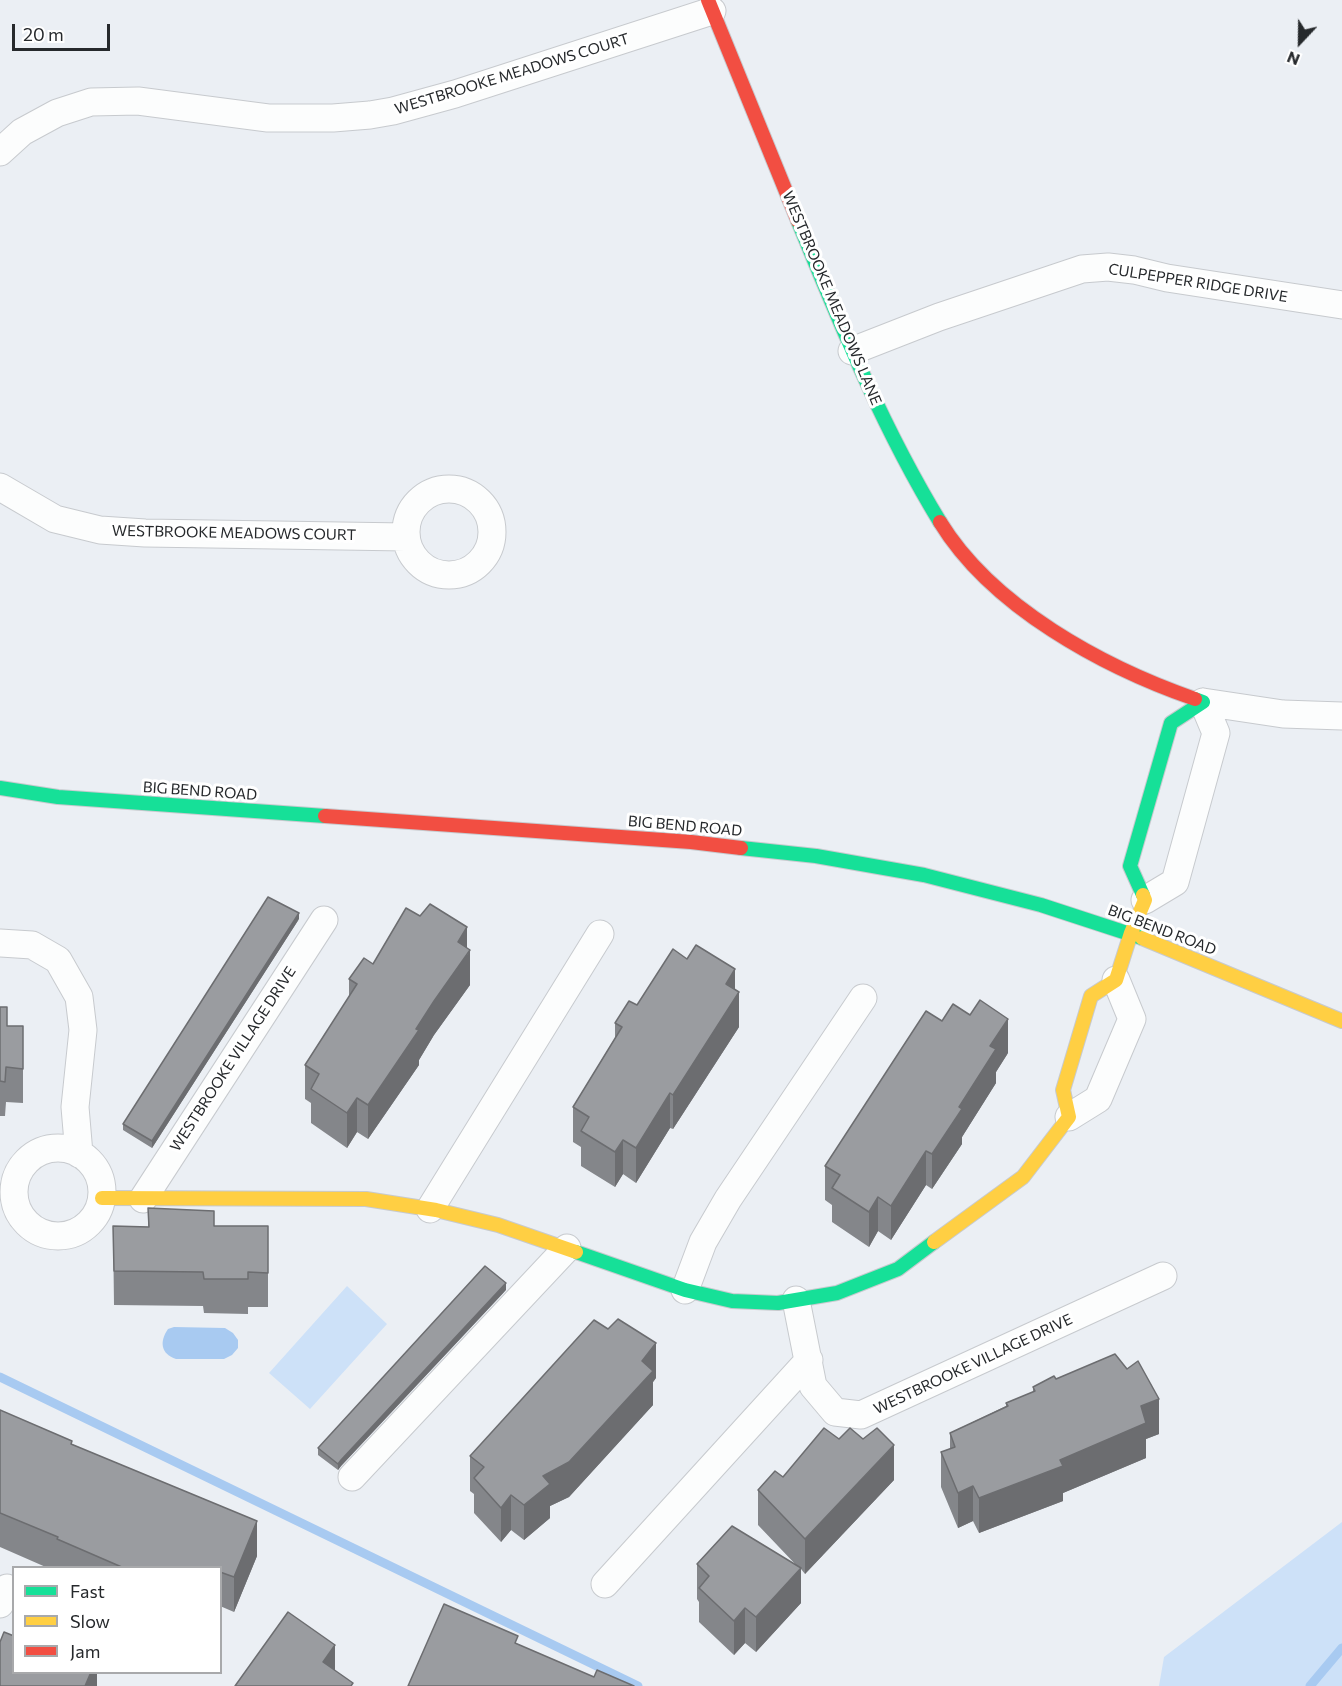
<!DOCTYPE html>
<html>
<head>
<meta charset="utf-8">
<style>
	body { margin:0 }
	#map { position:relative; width:1342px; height:1686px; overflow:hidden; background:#ebeff4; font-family:Commissioner,sans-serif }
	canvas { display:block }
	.legend { position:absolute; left:12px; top:1566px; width:210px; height:108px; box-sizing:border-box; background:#fff; border:2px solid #a8a9ab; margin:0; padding:8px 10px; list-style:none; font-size:18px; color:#26292c }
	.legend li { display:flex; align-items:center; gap:12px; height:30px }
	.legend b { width:30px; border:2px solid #a8a9ab }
	.north { position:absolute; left:1270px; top:12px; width:60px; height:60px; -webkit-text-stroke:4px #fff; paint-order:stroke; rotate:202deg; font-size:16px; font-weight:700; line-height:24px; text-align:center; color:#26292c }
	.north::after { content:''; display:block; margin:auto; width:21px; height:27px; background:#26292c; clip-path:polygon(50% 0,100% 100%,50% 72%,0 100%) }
	.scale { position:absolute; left:12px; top:24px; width:98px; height:27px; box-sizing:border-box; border:3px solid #26292c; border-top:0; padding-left:8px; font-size:18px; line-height:21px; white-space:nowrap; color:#26292c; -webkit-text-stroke:4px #fff; paint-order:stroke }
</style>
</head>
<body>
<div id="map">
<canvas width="1342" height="1686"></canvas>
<ul class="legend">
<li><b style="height:8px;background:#16e098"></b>Fast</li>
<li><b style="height:8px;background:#ffcf43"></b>Slow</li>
<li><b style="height:8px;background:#f24e42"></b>Jam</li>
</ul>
<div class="north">N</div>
<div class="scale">20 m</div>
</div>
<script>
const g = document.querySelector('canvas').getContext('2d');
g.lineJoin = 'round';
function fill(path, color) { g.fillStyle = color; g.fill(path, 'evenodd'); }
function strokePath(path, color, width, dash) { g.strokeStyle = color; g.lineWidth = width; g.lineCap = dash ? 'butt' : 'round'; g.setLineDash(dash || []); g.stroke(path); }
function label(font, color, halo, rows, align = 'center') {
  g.font = font + ' Commissioner,sans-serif'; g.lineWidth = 6; g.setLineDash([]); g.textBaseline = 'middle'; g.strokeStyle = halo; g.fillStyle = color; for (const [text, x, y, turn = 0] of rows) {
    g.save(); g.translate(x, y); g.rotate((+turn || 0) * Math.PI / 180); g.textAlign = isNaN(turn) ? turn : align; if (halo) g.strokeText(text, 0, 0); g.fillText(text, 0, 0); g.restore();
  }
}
const green = new Path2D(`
	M347,1286L387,1324L310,1409L269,1373Z
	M1342,1522V1686H1159L1164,1657Z`);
const water = new Path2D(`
	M174,1327L225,1328L233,1333L238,1340V1348L232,1355L224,1359H176C161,1354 159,1342 168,1329Z`);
const stream = new Path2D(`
	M0,1377L638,1686
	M1310,1686L1342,1648`);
const street = new Path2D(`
	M0,152L22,132L57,113L91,102L138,101L268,118H333L370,115L393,111L455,94L712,11
	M852,351L939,317L1082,269L1108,267L1134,270L1167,278L1342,305
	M0,487L55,519L100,530L145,533L406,537
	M406 532a43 43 0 1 1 86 0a43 43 0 1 1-86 0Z
	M1203,702L1283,714L1342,716
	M1145,900L1175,882L1216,733L1203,702
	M0,943L32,945L58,960L79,997L83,1030L75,1107L79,1154
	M1069,1117L1098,1099L1132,1019L1116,980
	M14 1192a44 44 0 1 1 88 0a44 44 0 1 1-88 0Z
	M143,1199L324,920
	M430,1209L600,934
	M685,1290L703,1242L728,1199L863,998
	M796,1300L813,1386L835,1412L861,1415L1163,1276
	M352,1477L567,1248
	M605,1584L809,1360
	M0,1604L7,1588`);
const fast = new Path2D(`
	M798,221C840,323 882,427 940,522
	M0,788L58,797L325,816
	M741,848L816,856L924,875L1041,905L1142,938
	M1143,895L1130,866L1171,723L1203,702L1195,699
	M576,1252L685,1290L732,1301L778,1303L837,1293L898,1269L934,1242`);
const slow = new Path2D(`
	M1142,938L1342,1021
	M102,1198L366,1199L436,1210L498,1225L576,1252
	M934,1242L1023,1177L1069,1117L1063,1090L1091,996L1116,980L1131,933L1145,900L1143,895`);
const jam = new Path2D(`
	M708,0L798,221
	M940,522C992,607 1103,667 1195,699
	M325,816L691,842L741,848`);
const wall = new Path2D(`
	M299,919L152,1148L123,1130V1124Z
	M467,948L470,985L434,1035L419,1060V1065L368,1139L357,1132L347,1148L311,1123V1103L305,1099V1065L349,997V979L373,964Z
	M735,989L739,1027L673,1129L670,1128L636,1183L623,1174L615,1187L581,1166V1147L573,1142V1107L615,1038V1023Z
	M0,1007L7,1026H23V1103L6,1102L5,1116H0Z
	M1008,1053L996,1072V1083L962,1137V1144L932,1189L926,1185L891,1240L878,1231L869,1247L832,1222V1205L825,1200V1166Z
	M148,1208L214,1226L268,1261V1307H248V1314L204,1313L203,1306L114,1305L113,1226L148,1227Z
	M506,1290L341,1466L338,1470L318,1455V1448Z
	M656,1378L653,1382V1405L569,1497L550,1506V1518L524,1540L511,1530L501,1542L474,1513V1494L470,1491V1456Z
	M1056,1379L1159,1434L1146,1439V1458L1063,1493V1501L979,1533L973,1521L958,1528L941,1487V1452L950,1449V1433L1006,1406V1403L1033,1392V1387Z
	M0,1410L72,1445L257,1556L234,1612L220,1606V1568H48L0,1547Z
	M783,1477L894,1480L805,1574L801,1569V1603L756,1652L745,1643L734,1655L699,1622V1602L697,1599V1564L798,1567L758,1525V1490Z`);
const shadedWall = new Path2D(`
	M299,913V919L152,1148V1141Z
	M467,927V955L470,950V985L434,1035L419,1060V1065L368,1139V1105L434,1001L458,942Z
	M735,969V998L739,992V1027L673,1129V1095L726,984Z
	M1008,1019V1053L996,1072V1083L962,1137V1144L932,1189V1154L959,1107L990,1046Z
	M670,1093V1128L636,1183V1148Z
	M357,1098V1132L347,1148V1113Z
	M623,1140V1174L615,1187V1152Z
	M926,1151V1185L891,1240V1206Z
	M878,1197V1231L869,1247V1212Z
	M506,1283V1290L341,1466L338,1470V1464L341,1460Z
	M656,1343V1378L653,1382V1405L569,1497L550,1506V1518L524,1540V1505L543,1476L642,1361Z
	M1159,1399V1434L1146,1439V1458L1063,1493V1501L979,1533V1498L1060,1460L1141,1406Z
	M894,1445V1480L805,1574V1539Z
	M973,1486V1521L958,1528V1493Z
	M511,1495V1530L501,1542V1508Z
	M257,1521V1556L234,1612V1577Z
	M801,1568V1603L756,1652V1617Z
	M745,1608V1643L734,1655V1621Z
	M335,1645V1679L323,1662Z
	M91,1672H97V1686H85Z`);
const building = new Path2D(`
	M268,897L299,913L152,1141L123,1124Z
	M430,904L467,927L458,942L470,950L434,1001L416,1029L419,1030L368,1105L357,1098L347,1113L311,1089L319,1074L305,1065L357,984L349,979L364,958L373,964L406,908L420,916Z
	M696,945L735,969L726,984L739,992L673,1095L670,1093L636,1148L623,1140L615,1152L581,1131L589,1117L573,1107L622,1027L615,1023L629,1001L637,1005L673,949L687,959Z
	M980,1000L1008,1019L990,1046L996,1049L959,1107L962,1109L932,1154L926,1151L891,1206L878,1197L869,1212L832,1188L840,1175L825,1166L926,1011L942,1021L953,1004L970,1015Z
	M0,1007H7V1026H23V1069L6,1067L5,1082L0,1081Z
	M148,1208L214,1211V1226H268V1273L248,1272V1279H204L203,1272L114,1271L113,1226L149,1227Z
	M485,1266L506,1283L341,1460L338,1464L318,1448Z
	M618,1319L656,1343L642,1361L653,1371L569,1462L543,1476L550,1484L524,1505L511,1495L501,1508L474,1478L484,1467L470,1456L594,1320L608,1329Z
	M1115,1354L1127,1369L1138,1361L1159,1399L1141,1406L1146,1423L1060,1460L1063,1466L979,1498L973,1486L958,1493L941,1452L955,1447L950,1433L1008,1406L1006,1403L1035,1391L1033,1387L1054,1376L1056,1379Z
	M0,1410L72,1441L71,1444L257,1521L234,1577L220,1572V1568H124L57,1539L58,1537L0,1513Z
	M824,1428L839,1439L850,1428L863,1439L877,1428L894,1445L805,1539L758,1490L775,1471L783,1477Z
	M732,1526L801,1568L756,1617L745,1608L734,1621L699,1588L709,1576L697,1564Z
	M444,1604L518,1636L515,1643L594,1677L597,1670L634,1686H408Z
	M288,1612L335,1645L323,1662L353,1683L351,1686H235Z
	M4,1632L14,1636V1672H91L85,1686H0V1642Z`);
const streetNames = [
	["WESTBROOKE MEADOWS COURT",512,74,-17],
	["CULPEPPER RIDGE DRIVE",1198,283,9],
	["WESTBROOKE MEADOWS LANE",832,298,67],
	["WESTBROOKE MEADOWS COURT",234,533,1],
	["BIG BEND ROAD",200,791,4],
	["BIG BEND ROAD",685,826,5],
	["BIG BEND ROAD",1162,930,21],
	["WESTBROOKE VILLAGE DRIVE",233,1059,-57],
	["WESTBROOKE VILLAGE DRIVE",973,1364,-25]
];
fill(green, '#cde1f8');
fill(water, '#a8caf1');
strokePath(stream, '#a8caf1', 9);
strokePath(street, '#c7cace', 29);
strokePath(fast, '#c7cace', 16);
strokePath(slow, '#c7cace', 16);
strokePath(jam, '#c7cace', 16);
strokePath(street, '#fcfdfd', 27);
strokePath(fast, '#16e098', 14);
strokePath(slow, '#ffcf43', 14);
strokePath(jam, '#f24e42', 14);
fill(wall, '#84868a');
fill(shadedWall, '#6c6d70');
fill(building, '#9a9ca0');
strokePath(building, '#6c6d70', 1.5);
label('15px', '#26292c', '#fff', streetNames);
</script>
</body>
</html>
